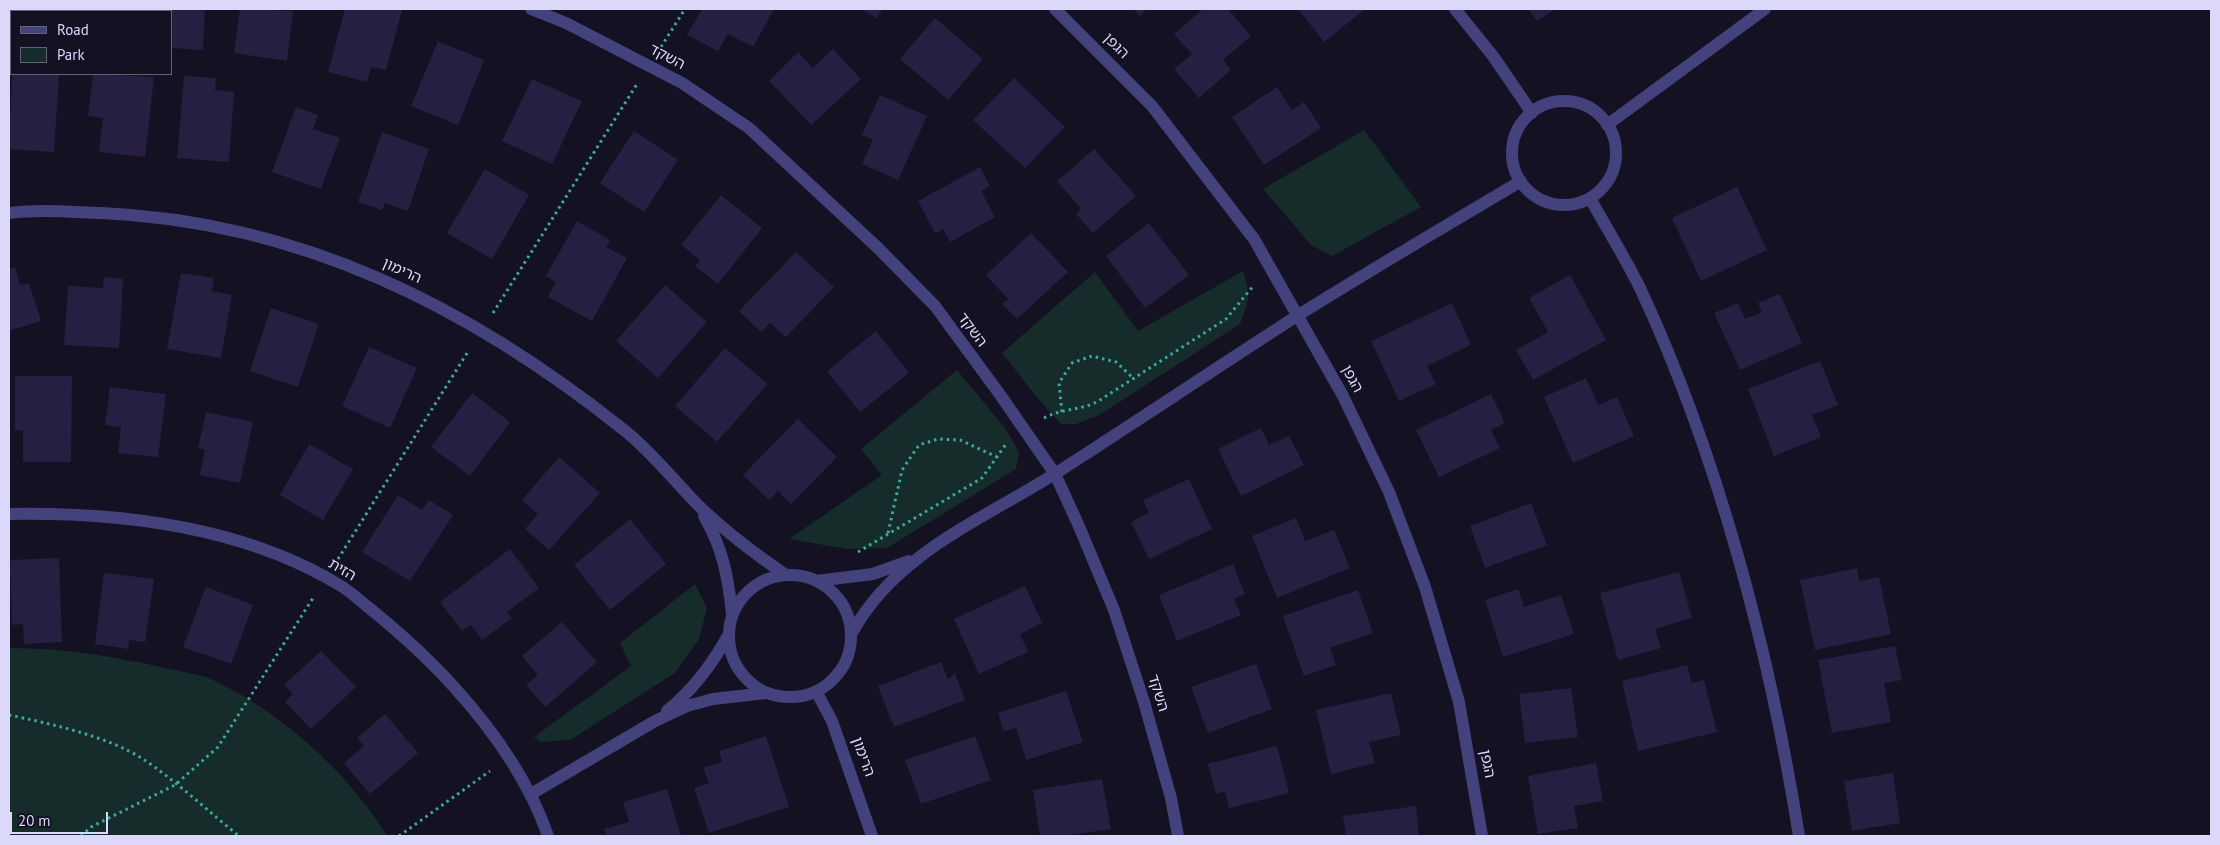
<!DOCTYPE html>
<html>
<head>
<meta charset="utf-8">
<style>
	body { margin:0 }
	#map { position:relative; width:2220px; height:845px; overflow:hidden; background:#141123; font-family:"PT Sans",sans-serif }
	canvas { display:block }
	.frame { position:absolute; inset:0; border:10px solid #dbd8fa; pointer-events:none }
	.legend { position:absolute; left:10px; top:10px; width:162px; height:65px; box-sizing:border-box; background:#141123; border:1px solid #646179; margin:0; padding:6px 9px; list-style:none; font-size:15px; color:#dbd8fa }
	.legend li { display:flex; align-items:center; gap:10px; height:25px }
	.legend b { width:25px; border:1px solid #646179 }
	.scale { position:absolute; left:10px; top:812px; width:98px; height:22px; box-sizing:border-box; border:2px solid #dbd8fa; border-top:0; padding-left:6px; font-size:15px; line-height:18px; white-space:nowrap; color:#dbd8fa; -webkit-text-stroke:4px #141123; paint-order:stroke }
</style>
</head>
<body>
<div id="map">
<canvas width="2220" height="845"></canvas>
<div class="frame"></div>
<ul class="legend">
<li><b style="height:6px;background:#43427d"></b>Road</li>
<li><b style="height:14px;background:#152c2b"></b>Park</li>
</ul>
<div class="scale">20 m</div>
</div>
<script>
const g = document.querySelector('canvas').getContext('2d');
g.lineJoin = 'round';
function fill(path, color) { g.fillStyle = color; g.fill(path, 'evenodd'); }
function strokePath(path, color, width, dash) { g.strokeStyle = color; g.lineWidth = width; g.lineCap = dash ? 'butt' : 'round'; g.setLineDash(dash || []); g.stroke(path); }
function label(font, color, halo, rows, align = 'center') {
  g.font = font + ' "PT Sans","Noto Sans Hebrew",sans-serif'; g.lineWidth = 4; g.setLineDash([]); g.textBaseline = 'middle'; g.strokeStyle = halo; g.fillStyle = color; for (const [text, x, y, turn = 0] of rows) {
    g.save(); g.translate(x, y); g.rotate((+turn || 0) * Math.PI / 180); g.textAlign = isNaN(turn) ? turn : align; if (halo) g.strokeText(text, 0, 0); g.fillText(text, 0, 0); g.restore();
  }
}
const green = new Path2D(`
	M1364,130L1421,207L1332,256L1311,245L1263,189Z
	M1243,271C1251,294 1249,301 1240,324L1101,414L1076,424H1061L1039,400L1002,353L1095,272L1138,331Z
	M957,370L1005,428L1019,452L1016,469L887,548L847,549L789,539L882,475L861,449Z
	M695,584L707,608L699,639L675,673L570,740L541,742L534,737L631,666L620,643Z
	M9,648C63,648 118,657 170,669C183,672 199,674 211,679C279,710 348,772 387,836H9Z`);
const building = new Path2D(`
	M9,9H17L18,11H11V44H9Z
	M47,9H96V11H46Z
	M152,9H205L203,50L171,48V11H152Z
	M240,9L293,11L287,61L234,53Z
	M345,9L402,10L386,70L371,67L367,82L328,72Z
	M702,9H774L753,47L728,34L718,51L687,35Z
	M862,9H883L876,18Z
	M1133,9H1147L1140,16Z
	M1203,9H1228L1251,36L1223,60L1231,70L1199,98L1174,69L1192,54L1174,34Z
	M1298,9H1365L1324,42Z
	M1528,9H1555L1537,21Z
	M935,18L983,59L948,100L900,59Z
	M438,41L484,60L458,125L411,106Z
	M833,49L861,79L811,125L769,81L798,52L813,68Z
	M12,74H59L54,152L9,149Z
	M93,74L154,77L145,157L99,152L103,118L88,116Z
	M184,76L216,78L215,90L234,92L229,162L177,158Z
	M1014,78L1065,127L1025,168L973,120Z
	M532,79L582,101L552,164L502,141Z
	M1277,87L1292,110L1304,102L1321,128L1264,165L1232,117Z
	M880,95L927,116L898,180L862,164L873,140L862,135Z
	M296,107L318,115L313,129L340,138L321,189L272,172Z
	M634,131L678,160L644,212L600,183Z
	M382,132L429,149L408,211L385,203L382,210L358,202Z
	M1094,149L1136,196L1093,233L1076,214L1081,209L1057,181Z
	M980,167L990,186L981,191L995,217L950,242L943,229L935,233L918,201Z
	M485,169L529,195L492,259L447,233Z
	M1737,187L1767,250L1701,281L1672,218Z
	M721,195L762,228L718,284L695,266L700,260L681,245Z
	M577,221L610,240L606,247L627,258L592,321L548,297L556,282L546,276Z
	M1149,223L1189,275L1145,308L1106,256Z
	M1031,233L1068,272L1017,319L1002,304L1008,299L986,275Z
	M796,252L834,287L786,337L770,323L761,332L739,311Z
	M15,267L20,285L29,283L41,321L9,331V269Z
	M181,273L214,278L212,291L232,295L221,358L167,349Z
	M1570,275L1606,340L1533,380L1516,350L1548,332L1529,298Z
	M104,277L123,279L119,348L64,345L68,286L103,288Z
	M665,285L707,322L658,378L616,341Z
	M1780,294L1802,343L1740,370L1714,313L1738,303L1745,319L1762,312L1758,303Z
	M1452,303L1471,345L1427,366L1436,384L1399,401L1371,341Z
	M271,308L319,324L298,387L250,371Z
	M876,331L909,373L860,412L827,371Z
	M369,347L417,368L390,428L342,406Z
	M725,348L768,384L717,442L675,406Z
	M1820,361L1838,405L1812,415L1821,437L1774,456L1748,389Z
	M15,376H72L71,462H23V430H15Z
	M1586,378L1598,405L1617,397L1634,436L1573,463L1544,397Z
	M110,387L166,394L158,457L118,453L121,427L105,425Z
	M472,393L510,422L470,476L431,447Z
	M1491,394L1505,423L1491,430L1500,448L1439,477L1416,430Z
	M206,412L253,422L240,483L200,475L205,450L198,448Z
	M798,419L837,457L791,504L778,491L769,500L743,475Z
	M1261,428L1269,445L1289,436L1304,465L1241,496L1218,449Z
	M309,444L353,469L323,520L280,495Z
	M559,457L600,493L549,550L525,529L538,514L522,500Z
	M1189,479L1212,529L1149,559L1131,522L1149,513L1143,500Z
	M398,495L422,510L429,500L453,515L410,581L362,552Z
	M1531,503L1547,545L1485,568L1470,526Z
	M1296,518L1305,541L1334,530L1350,568L1277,598L1252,536Z
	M630,519L666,564L610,610L574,565Z
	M510,549L539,588L507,612L512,618L482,640L471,625L462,631L440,602Z
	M59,558L62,642L24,644L23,624L12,625L10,560Z
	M1233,564L1245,594L1234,599L1241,615L1177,641L1159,595Z
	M1857,568L1859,581L1879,577L1891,634L1815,650L1800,580Z
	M1679,572L1692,618L1655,629L1661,648L1618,660L1600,593Z
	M104,573L154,579L145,642L129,640L128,649L95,644Z
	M1025,586L1042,623L1020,634L1028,652L979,674L954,619Z
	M206,587L253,605L231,664L183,647Z
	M1518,589L1524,607L1561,595L1574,634L1503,657L1485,600Z
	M1358,590L1373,633L1330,648L1336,665L1304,676L1283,616Z
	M562,622L597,662L545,707L526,685L538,675L522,656Z
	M1895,646L1902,680L1884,683L1891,722L1832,733L1818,660Z
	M321,651L356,687L311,729L285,702L293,694L284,685Z
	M941,662L948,679L955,673L965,700L894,727L878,686Z
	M1256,664L1272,709L1208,733L1191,687Z
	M1687,665L1692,683L1704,680L1717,732L1638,751L1622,681Z
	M1571,688L1578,737L1525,743L1519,694Z
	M1066,691L1083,742L1026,760L1016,728L1004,731L998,713Z
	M1391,693L1401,735L1369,742L1375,763L1331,774L1316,710Z
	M385,714L418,753L370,794L344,763L364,746L357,738Z
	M766,736L789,807L709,833L694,788L709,783L703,768L722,762L719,751Z
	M975,736L991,780L921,804L905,760Z
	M1277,746L1289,793L1229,808L1225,791L1216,794L1208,764Z
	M1596,763L1603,801L1574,806L1578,828L1538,834L1528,776Z
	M1893,773L1900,823L1852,831L1844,781Z
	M1102,779L1111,829L1063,836H1040L1033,790Z
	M667,789L681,836H607L604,829L629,822L623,802Z
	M1416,806L1419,836H1346L1343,816Z`);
const path = new Path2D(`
	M661,47L685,9
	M493,313L637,84
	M1062,412L1059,383L1072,363L1092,356L1116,362L1134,379
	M1044,418C1062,408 1082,411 1100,400L1226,319L1254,285
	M888,533L902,470L919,445L938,439L960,440L997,457
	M858,552L982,478L1006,444
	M338,559L469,350
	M9,715C51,724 107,736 143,759C175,780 209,812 239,836
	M81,836L91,827L175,785L218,747L313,598
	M399,836L490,771`);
const street = new Path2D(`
	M531,9L566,23L682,83L749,128L878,248L935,306L1001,396L1055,474L1078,524L1114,610L1144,702L1171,798L1178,836
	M1055,9L1152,106L1254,239L1343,396L1389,492L1425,587L1459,702L1482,836
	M1455,9L1493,56L1532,113
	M1512 153a52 52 0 1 1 104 0a52 52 0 1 1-104 0Z
	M1607,125L1765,9
	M1590,198C1607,229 1626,259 1641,290C1719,458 1770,654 1799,836
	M9,213C40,209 71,212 102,213C301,222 470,307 624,430C652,452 674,481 699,506C726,532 755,554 786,575
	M9,514C121,512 243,526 341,586C351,592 359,600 368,607C399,632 427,657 454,687C493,730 529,781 548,836
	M704,516C723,549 728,576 732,614
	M729 636a61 61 0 1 1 122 0a61 61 0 1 1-122 0Z
	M816,581L873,574L909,561
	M852,633C896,551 989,517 1064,468C1142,418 1219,366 1297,316C1370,270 1446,226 1521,181
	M816,691L832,721L872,836
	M667,711C693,690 713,663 729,634
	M531,794L655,721L687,706L713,699L766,693`);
const streetNames = [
	["הגפן",1116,46,45],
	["השקד",667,57,27],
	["הרימון",402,271,24],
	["השקד",972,330,53],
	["הגפן",1352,379,62],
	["הזית",342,570,30],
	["השקד",1158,693,73],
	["הרימון",863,757,70],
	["הגפן",1487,764,79]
];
fill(green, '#152c2b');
fill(building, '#261f42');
strokePath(path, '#3da9a1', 3, [2.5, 4]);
strokePath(street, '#43427d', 12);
label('15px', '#dbd8fa', '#141123', streetNames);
</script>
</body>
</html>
